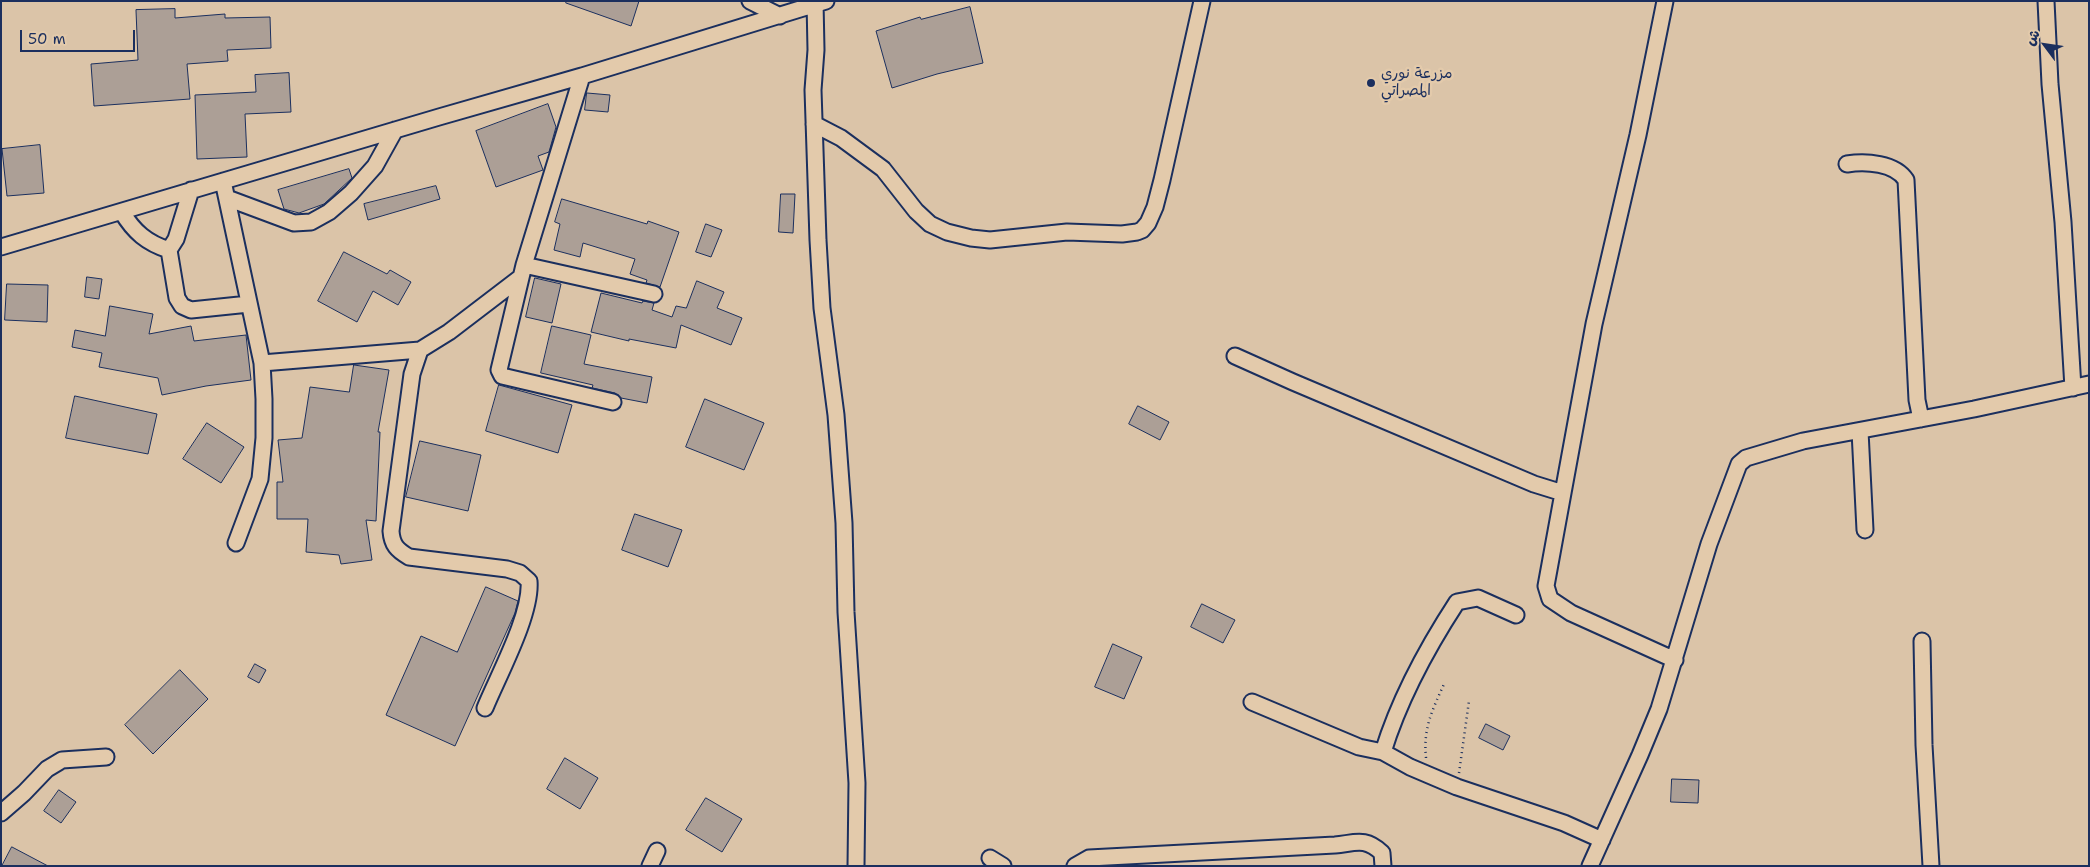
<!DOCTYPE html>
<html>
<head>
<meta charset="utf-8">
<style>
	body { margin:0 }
	#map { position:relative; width:2090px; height:867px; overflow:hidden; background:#dbc4a8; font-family:"Shantell Sans","Playpen Sans Arabic",sans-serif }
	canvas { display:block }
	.frame { position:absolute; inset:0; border:2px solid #1b2f5e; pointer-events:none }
	.north { position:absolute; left:2020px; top:20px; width:50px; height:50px; -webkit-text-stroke:4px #e3caab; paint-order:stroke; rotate:301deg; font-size:14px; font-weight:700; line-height:20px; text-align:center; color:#1b2f5e }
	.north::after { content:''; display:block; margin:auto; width:18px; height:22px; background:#1b2f5e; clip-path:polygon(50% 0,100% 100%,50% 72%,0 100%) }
	.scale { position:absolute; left:20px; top:30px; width:115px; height:22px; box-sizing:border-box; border:2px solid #1b2f5e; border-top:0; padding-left:6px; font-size:15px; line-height:18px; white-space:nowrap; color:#1b2f5e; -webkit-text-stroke:4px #e3caab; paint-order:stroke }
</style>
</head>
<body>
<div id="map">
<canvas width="2090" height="867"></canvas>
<div class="frame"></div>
<div class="north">ش</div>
<div class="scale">50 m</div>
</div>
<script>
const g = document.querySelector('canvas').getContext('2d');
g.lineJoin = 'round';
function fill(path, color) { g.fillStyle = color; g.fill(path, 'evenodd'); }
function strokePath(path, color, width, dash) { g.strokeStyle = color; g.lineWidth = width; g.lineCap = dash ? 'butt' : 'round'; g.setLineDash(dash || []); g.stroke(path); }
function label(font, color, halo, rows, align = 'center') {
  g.font = font + ' "Shantell Sans","Playpen Sans Arabic",sans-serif'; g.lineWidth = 5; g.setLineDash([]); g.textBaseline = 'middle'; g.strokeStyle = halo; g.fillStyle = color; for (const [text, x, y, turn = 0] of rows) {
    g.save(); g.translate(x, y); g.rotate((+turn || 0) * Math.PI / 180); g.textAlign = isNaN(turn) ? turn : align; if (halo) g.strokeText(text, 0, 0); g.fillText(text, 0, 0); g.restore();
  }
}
const building = new Path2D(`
	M567,1H639L631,26L566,3Z
	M970,7L983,63L937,74L892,88L876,31L920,17L921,19Z
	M175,9V18L225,14V18L270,17L271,48L227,50L228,61L187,64L190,99L94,106L91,64L138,60L136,10Z
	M289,73L291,112L245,114L247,157L197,159L195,95L256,92L255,75Z
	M587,93L610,95L608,112L585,110Z
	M548,104L556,127L549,152L538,156L543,170L496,187L476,131Z
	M40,145L44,193L7,196L2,149Z
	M349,169L352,178L324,204L299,213L284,209L278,190Z
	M436,186L440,199L368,220L364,204Z
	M781,194H795L793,233L779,232Z
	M562,199L647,224L648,221L679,232L660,287L646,283L647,280L630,274L635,259L583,243L580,257L554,250L560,224L555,222Z
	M706,224L722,230L711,257L696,252Z
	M344,252L387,274L390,270L411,282L398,305L373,291L357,322L318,301Z
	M87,277L102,279L99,299L85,297Z
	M535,278L561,284L552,323L526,317Z
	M697,281L724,292L717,308L742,318L731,345L681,325L676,348L629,339V341L591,332L601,293L642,303L643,301L654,303L652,310L672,317L676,306L686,308Z
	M7,284L48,285L47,322L5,320Z
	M110,306L153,314L149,334L191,326L194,341L246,335L251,380L206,386L162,395L158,378L99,367L102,353L72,347L75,330L105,336Z
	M552,326L591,335L584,364L652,377L647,403L621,398L615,393L592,388L593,385L541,373Z
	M354,365L389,370L378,432H380L376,521L366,520L372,560L341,564L339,555L306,552L308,519H277V482H283L278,440L302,438L310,387L349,392Z
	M499,385L572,405L558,453L486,431Z
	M75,396L157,414L148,454L66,438Z
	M705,399L764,423L744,470L686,447Z
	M1138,406L1169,422L1160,440L1129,424Z
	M207,423L244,447L221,483L183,459Z
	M420,441L481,455L468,511L406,497Z
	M635,514L682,530L668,567L622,550Z
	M486,587L518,601L515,613L455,746L386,715L421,636L457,652Z
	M1202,604L1235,620L1223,643L1191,627Z
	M1113,644L1142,657L1124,699L1095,687Z
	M255,664L266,670L259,683L248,677Z
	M180,670L208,699L153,754L125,725Z
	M1486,724L1510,736L1503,750L1479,738Z
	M565,758L598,778L580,809L547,789Z
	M1672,779L1699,780L1698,803L1671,802Z
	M59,790L76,802L61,823L44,811Z
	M706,798L742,819L722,852L686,830Z
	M12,847L48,866H2Z`);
const path = new Path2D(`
	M1426,758C1423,728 1432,711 1444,684
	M1459,773L1469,701`);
const minor = new Path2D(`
	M750,1L780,16
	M815,1L816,50L813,90L818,240L822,308L836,415L844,523L846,612L857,783L856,866
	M2046,1L2050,84L2063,222L2073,388
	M814,124L841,138L883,169L916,211L930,224L947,232L971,238L990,240L1067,232L1122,234L1137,232L1142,230L1148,223L1155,207L1162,180L1202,1
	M1847,164C1866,161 1895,163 1906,180L1917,400L1921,419
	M223,181L262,363L264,399V438L260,479L236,543
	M191,190L176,239L169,250L177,298L182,306L191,310L249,304
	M227,198L294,223L311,222L329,212L351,193L375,166L395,130
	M122,212C134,232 147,243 169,250
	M1,247L439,117L582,76
	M524,265L654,294
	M1235,356L1293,382L1534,484L1563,493L1594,324L1638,135L1665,1
	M262,363L420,350
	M613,402L502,376L499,370L524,265L582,76L826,1
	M1860,431L1865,530
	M1563,493L1546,586L1550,599L1571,613L1675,660
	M1922,641L1924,745L1931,866
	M1252,702L1359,747L1383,752L1410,767L1457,787L1564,823L1602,840
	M485,708C498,676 532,614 529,581L520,573L507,569L409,557C397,550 392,545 391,531L412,374L420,350L449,332L521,277
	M1383,752C1399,700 1427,648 1457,602L1478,598L1516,615
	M1,813L24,793L47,769L62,760L106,757
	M990,858L1003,866
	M650,866L657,851
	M1075,866L1089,858L1335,845C1356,843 1365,837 1382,853L1383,866
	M1590,866L1640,755L1659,709L1709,544L1739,464L1746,458L1803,441L1974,409L2089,384`);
const markers = [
	[1371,83,5,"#1b2f5e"]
];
const poiNames = [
	["مزرعة نوري",1381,74],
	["المصراتي",1381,91]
];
fill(building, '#ac9f96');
strokePath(building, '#1b2f5e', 1);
strokePath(minor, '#1b2f5e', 19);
strokePath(path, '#1b2f5e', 2.5, [1, 4]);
strokePath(minor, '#e3caab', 15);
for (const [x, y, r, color] of markers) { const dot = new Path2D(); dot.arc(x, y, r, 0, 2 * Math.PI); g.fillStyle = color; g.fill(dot); strokePath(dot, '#e3caab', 2); }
label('15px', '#1b2f5e', '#e3caab', poiNames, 'left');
</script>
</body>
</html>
